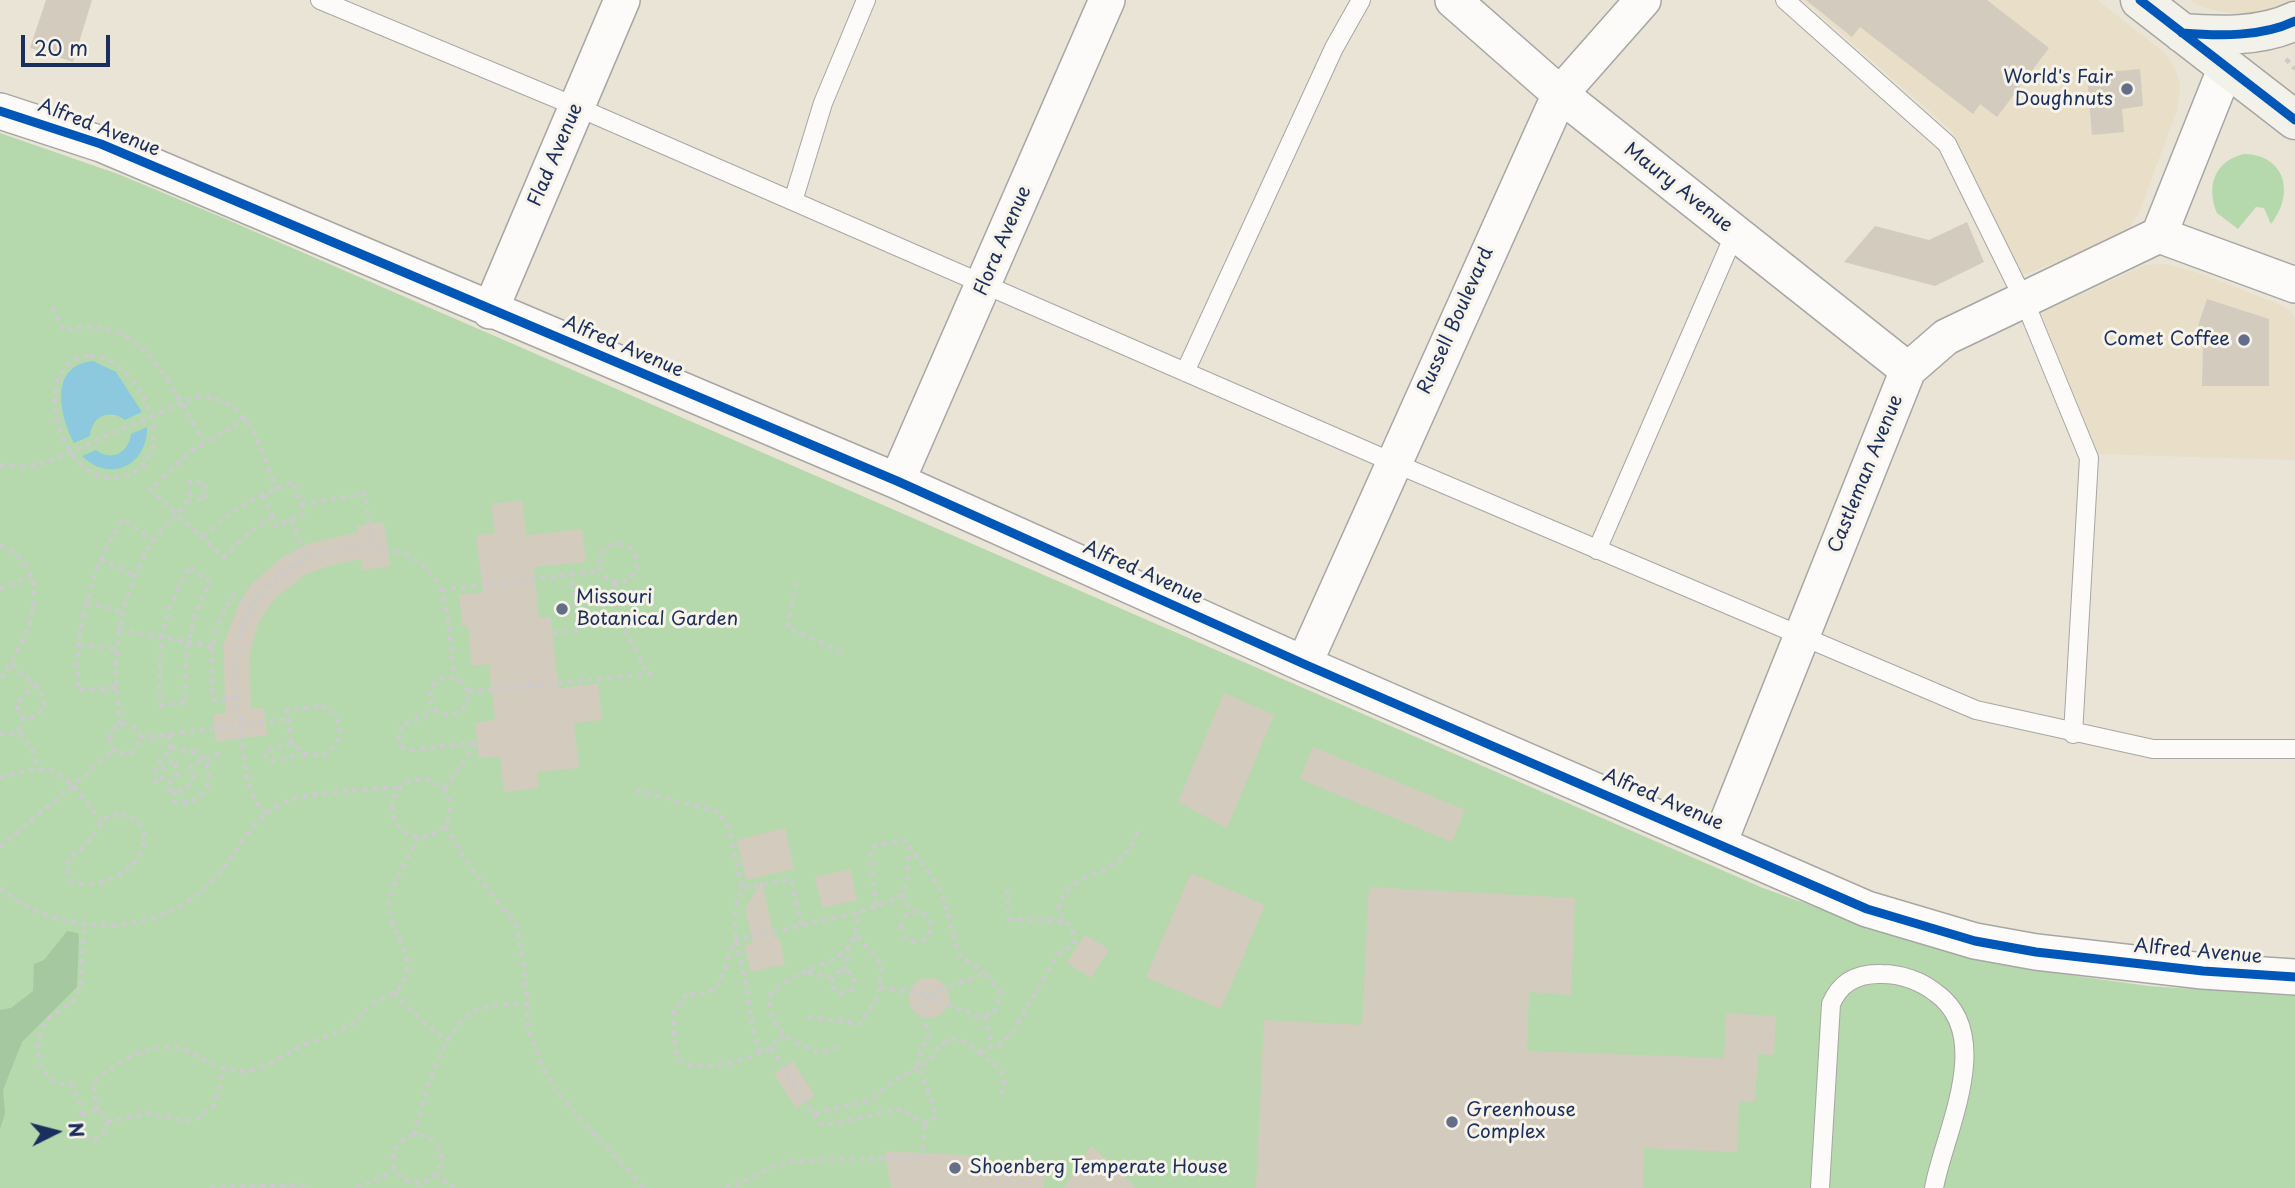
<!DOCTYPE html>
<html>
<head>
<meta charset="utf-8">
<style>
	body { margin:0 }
	#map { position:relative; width:2295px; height:1188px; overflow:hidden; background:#e9e4d6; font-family:"Playpen Sans",sans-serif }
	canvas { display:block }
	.north { position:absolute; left:21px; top:1097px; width:70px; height:70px; -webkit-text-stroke:5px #f7f3e8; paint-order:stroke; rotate:84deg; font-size:19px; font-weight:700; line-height:28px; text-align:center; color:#1b2f5e }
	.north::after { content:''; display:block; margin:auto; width:24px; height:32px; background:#1b2f5e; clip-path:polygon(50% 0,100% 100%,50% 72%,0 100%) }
	.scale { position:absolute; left:21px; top:35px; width:89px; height:32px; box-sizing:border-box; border:4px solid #1b2f5e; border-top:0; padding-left:9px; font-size:21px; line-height:24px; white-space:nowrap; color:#1b2f5e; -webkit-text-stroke:5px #f7f3e8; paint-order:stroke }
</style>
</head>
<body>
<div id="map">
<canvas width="2295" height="1188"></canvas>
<div class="north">N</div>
<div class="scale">20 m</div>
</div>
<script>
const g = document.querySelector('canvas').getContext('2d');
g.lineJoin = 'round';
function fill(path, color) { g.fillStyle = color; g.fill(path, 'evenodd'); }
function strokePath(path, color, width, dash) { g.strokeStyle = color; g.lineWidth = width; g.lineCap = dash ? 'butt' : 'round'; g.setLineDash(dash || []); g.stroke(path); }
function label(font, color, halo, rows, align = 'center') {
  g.font = font + ' "Playpen Sans",sans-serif'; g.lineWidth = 6; g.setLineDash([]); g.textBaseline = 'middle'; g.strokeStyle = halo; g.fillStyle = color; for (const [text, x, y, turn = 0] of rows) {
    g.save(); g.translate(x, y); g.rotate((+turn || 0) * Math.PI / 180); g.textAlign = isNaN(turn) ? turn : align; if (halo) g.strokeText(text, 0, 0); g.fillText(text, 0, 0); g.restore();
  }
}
const built = new Path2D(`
	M1803,0H2097L2164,52L2175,69L2180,85L2177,110L2139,213L2129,229L2102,245L2022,275L1952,131Z
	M2190,0H2295V5L2252,15H2239L2205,8Z
	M2165,264L2193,271L2283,306L2291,312L2295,318V460L2098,454L2041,313L2145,265Z`);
const green = new Path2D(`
	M0,133L118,174L219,216L1763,888L1870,927L1972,956L2040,971L2149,986L2295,996V1188H0Z
	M2244,154C2286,155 2295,194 2271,224L2264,208L2256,207L2238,229L2217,213C2206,187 2214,161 2244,154Z`);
const forest = new Path2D(`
	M67,931L78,933L79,937L77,987L22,1042L3,1090L5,1114L0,1129V1010L11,1008L33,991L34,964L44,960Z`);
const water = new Path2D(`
	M93,361L116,372L142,412L125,420C109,408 91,417 90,436L74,443C59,414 49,365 93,361Z
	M147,427C148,465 110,484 82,456L96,450C111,462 129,453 131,434Z`);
const building = new Path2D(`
	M46,0H92L73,62L30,48Z
	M1806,0H1987L2049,48L1997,117L1980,104L1973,114L1860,27L1852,37Z
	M2140,69L2143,106L2122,109L2124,132L2092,135L2087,74Z
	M1967,222L1984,262L1935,286L1844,262L1875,226L1929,240Z
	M2207,299L2269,319V386H2202L2203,348L2192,344Z
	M522,500L526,535L582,529L586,562L534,567L539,618L551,617L558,688L598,684L602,720L574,723L579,768L537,772L538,788L504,792L500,756L479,758L475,723L495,720L489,664L472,666L468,625H462L459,595L483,592L476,535L495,533L491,504Z
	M384,522L390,566L362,570L361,559L331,565L306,574L274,599L259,621L249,656L251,709L264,708L267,735L216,742L213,714L225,713L224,644L237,608L250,586L278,560L307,544L358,532L357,526Z
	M1224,693L1274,715L1227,828L1178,802Z
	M1313,747L1465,810L1452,842L1300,779Z
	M785,828L794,869L746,880L737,840Z
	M850,869L857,900L823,908L815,877Z
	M1191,873L1265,905L1221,1009L1146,977Z
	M762,881L774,938L779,937L785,964L751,972L744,946L753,943L745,908Z
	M1369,887L1575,898L1571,995L1529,992L1527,1051L1724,1058L1726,1013L1776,1016L1774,1055L1758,1054L1755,1102L1739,1101L1737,1152L1644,1148L1643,1188H1256L1264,1020L1362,1025Z
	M1085,935L1109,949L1091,978L1067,963Z
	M909 998a20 20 0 1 1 40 0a20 20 0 1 1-40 0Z
	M793,1061L815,1096L796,1108L774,1074Z
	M1091,1146L1112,1164L1136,1188H1064Z
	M885,1151L982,1156V1166L1045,1168L1044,1188H891Z`);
const path = new Path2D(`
	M2286,59L2295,69
	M52,307L64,331C139,306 173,390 204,442
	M90,355C144,359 187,466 118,477C59,487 25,362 90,355Z
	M247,418L190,452L150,490L224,557L249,532L272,517
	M0,465L22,467L45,463L195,397C250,395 260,447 276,489
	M301,504L365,494L372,547
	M291,520L306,558
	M203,537C229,510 258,495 294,482L304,514L276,526L263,494
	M599 563a19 19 0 1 1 38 0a19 19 0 1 1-38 0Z
	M0,545C61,572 27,641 0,680
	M100,560L135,575
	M190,568L210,582C189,621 183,658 186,702L161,705C156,656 162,609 190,568Z
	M614,582L618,616L648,674
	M796,583L787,627L843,653
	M0,589L31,576
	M441,590L600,571
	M86,602L123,612
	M119,629L213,647
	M553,633L579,630L572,575
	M79,645L116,649
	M12,664L41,691L45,706L36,716L24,718L18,734
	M430 696a19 19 0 1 1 38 0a19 19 0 1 1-38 0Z
	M115,688L78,690C74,629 90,571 123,519L154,540
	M468,692L656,673
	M237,698L214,700C207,663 212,628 232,596L252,607
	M321,706C336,712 342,724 339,739L325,755H306L291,741L287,710Z
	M437,710L402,725L398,735L402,747L414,750L477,742
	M24,718L19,715L17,703L35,685
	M110 739a15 15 0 1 1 30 0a15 15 0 1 1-30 0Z
	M121,725C109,660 118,594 155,539C162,529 186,506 189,498C190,494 190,486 190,482L206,483L205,500L189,499
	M170,734V752C159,759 154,768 156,782L162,781L163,767L175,760L177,775L171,779L168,789C180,794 189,790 193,777L190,767L219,753
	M0,735L6,732L22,735L32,750L38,769
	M140,738L288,719
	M292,743L266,750V757L272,761L290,758L300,752
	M173,746L175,749L198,753C220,774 206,808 174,802V791
	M0,777C13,775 25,769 39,769C67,768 85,802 101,821
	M392 808a29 29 0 1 1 58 0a29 29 0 1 1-58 0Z
	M444,789L477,743
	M636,790L719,812L729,828L742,889
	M121,814C181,831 113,903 71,880L66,868C69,854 79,852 88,842C100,828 99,815 121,814Z
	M266,814C245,792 245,765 241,735C237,699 229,660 243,625C251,604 267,584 285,571C325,542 404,532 435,579C451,604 450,647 454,677
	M445,826L470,867L516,924L526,979L528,1028L545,1073L560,1096L644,1188
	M0,847L114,750
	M0,888C63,940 162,939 217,876C241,850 247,824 279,805C301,791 372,790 400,787
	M1007,889L1008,919L1064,921
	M902,894L911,913
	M876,906L870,850L876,845L906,841L942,892L959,955L985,973
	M901 927a15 15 0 1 1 30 0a15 15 0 1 1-30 0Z
	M832 982a11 11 0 1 1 22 0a11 11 0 1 1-22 0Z
	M844,971L849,948
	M808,972L832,978
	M880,987L928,995L978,1017L994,1013L1001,993L985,973L928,995
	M394,993L424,1023L448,1041
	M985,1016L991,1047
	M808,1017L860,1024L879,995L881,963L856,935
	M784,1034C779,1039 774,1045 768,1049C753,1059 693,1075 680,1060C672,1051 675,1023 674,1011L689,992L695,996L717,989L735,940L861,912L900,897L907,883L909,844
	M837,1047L820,1053C790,1042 769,1030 770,996C795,960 863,972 857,912
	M771,1048L813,1114L870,1100L898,1078L929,1061L941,1044L954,1039L967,1042L1001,1071L1005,1082L1000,1099
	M761,1053C751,1030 750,1008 746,984C740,952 726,920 742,889L791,879L801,924
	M981,1054L985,1048L1000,1045L1016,1027L1057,955L1075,943L1072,929L1058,910C1064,876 1102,876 1120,859C1130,851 1135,837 1140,826
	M79 1125a14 14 0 1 1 28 0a14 14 0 1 1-28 0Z
	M97,1111L93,1084C110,1064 151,1041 178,1048C200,1053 212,1069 238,1071C265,1072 283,1054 306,1044C321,1038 336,1034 350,1025C358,1020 362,1012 369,1006C380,997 397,996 403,982C418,952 388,934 389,906C389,887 410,856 418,837
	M813,1114L823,1125L900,1109L925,1123L937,1117
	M83,1115L72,1084C37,1087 30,1044 47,1021C56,1010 73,1007 78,993C85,977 80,946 85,924
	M107,1122L149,1113L183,1121L196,1119L214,1105L224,1069
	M414,1135C422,1101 443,1025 477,1010C492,1004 510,1004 526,1003
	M393 1159a24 24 0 1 1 48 0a24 24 0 1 1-48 0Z
	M435,1174L454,1188
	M210,1188L302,1185L308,1188
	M356,1188L395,1171
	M725,1188C748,1182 766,1167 790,1161L922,1157L925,1123`);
const service = new Path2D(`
	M320,0L577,107L1392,462L1976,710L2153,749H2295
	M1785,0L1947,144L2024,300L2089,458L2073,734
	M793,201L823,103L866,0
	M1185,372L1334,48L1361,0
	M1597,550L1735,233
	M1820,1188L1831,1004C1840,982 1858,973 1882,974C1901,974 1921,981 1936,993C1996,1036 1944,1133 1934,1188`);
const minor = new Path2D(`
	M1453,0L1560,94L1908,370
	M0,111L101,144L897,481L1304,664L1867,909L1975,941L2036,952L2203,971L2295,977
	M2159,235L2226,67
	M490,311L622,0
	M897,481L1107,0
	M1304,664L1560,94L1643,0
	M1719,843L1908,370L1946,337L2159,235L2295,285`);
const secondary = new Path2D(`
	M2140,0L2295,120
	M2182,33C2219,36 2262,37 2295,21`);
const pathBridge = new Path2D(`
	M928,995L922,1013L929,1034L917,1061L937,1117`);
const cycleway = new Path2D(`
	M2140,0L2295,120
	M2182,33C2219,36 2262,37 2295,21
	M0,111L101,144L897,481L1304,664L1867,909L1975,941L2036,952L2203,971L2295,977`);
const markers = [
	[2127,89,7,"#636e88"],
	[2244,340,7,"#636e88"],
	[562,609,7,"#636e88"],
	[1452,1122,7,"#636e88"],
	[955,1168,7,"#636e88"]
];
const poiNames = [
	["World's Fair",2113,78,"right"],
	["Doughnuts",2113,100,"right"],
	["Comet Coffee",2230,340,"right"],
	["Missouri",576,598],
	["Botanical Garden",576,620],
	["Greenhouse",1466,1111],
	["Complex",1466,1133],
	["Shoenberg Temperate House",969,1168]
];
const streetNames = [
	["Alfred Avenue",99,128,21],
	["Flad Avenue",556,155,-67],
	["Maury Avenue",1678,188,38],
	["Flora Avenue",1003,241,-67],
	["Russell Boulevard",1456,321,-66],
	["Alfred Avenue",623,347,23],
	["Castleman Avenue",1866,474,-68],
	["Alfred Avenue",1143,573,24],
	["Alfred Avenue",1663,800,23],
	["Alfred Avenue",2198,952,5]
];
fill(built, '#e9dec7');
fill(green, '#b5d9ac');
fill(forest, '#a6c8a1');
fill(water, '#8cc9de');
fill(building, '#d4cbbf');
strokePath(service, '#a6a6a4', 20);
strokePath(minor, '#a6a6a4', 38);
strokePath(secondary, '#a6a6a4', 41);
strokePath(path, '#cbcbcc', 4.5, [5, 5]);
strokePath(service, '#fcfbf9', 18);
strokePath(minor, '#fcfbf9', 35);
strokePath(secondary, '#f2f1ea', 38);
strokePath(pathBridge, '#cbcbcc', 4.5, [5, 5]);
strokePath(cycleway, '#0057b8', 9);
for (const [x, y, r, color] of markers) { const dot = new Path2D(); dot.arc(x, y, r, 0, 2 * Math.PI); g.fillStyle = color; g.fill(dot); strokePath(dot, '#f7f3e8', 2.5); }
label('19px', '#1b2f5e', '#f7f3e8', poiNames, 'left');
label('19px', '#1b2f5e', '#f7f3e8', streetNames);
</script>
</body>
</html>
